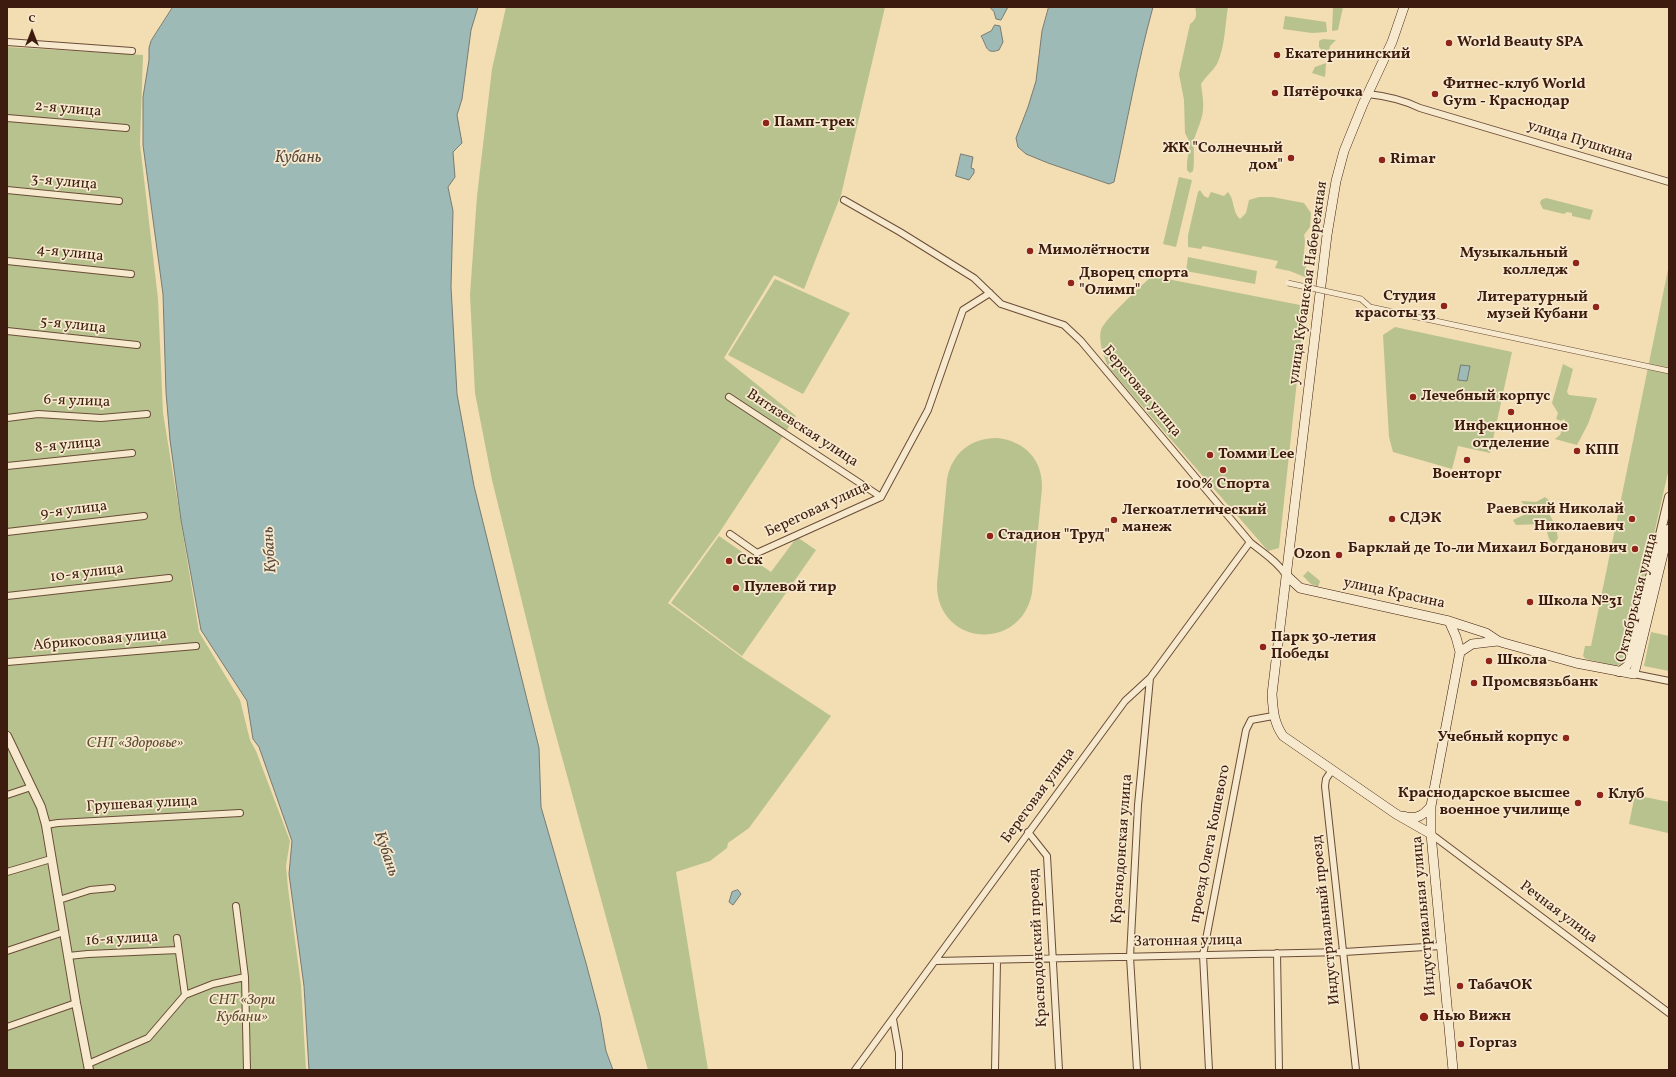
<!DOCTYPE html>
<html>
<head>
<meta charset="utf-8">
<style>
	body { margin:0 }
	#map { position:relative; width:1676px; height:1077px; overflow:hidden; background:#f3ddb2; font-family:Vollkorn,serif }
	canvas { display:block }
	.frame { position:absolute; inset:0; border:8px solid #3d1c0f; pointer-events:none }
	.north { position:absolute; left:12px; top:12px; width:40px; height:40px; -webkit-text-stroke:3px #f7e9cd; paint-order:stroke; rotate:0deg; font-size:11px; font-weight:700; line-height:16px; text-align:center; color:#3d1c0f }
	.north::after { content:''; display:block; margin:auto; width:14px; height:18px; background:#3d1c0f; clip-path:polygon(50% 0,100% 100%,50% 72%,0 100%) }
</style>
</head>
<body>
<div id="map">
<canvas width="1676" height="1077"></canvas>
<div class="frame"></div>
<div class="north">С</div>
</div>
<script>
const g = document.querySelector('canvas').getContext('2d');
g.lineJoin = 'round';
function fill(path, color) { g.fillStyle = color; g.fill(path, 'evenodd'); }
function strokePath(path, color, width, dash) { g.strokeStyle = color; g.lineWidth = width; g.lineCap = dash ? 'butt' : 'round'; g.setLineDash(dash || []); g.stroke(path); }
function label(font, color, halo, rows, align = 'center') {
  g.font = font + ' Vollkorn,serif'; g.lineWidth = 3.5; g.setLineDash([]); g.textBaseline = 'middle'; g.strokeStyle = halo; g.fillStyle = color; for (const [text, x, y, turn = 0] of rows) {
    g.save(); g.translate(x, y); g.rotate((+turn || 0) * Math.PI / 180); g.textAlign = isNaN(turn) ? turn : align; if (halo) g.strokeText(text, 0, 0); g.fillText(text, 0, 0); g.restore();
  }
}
const green = new Path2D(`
	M506,7H885L841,195L804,289L774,275L724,358L796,416L719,533L668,603L744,659L831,716L749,828L728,843L727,848L710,861L676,872L708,1070H648L546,699L492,480L475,393L470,295L477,196L492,69Z
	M1195,7H1228C1225,25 1225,47 1217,64C1212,72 1206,76 1201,84C1205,112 1204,113 1194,139C1193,142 1195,163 1193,171L1190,173L1187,170V162L1190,143L1185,133L1184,100L1179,74L1190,24C1197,19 1197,15 1195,7Z
	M1333,7H1343L1338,30L1332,31Z
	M1285,16L1326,22L1327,32L1312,33L1283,29Z
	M1323,39L1336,40L1330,46L1328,57L1319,47V41Z
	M7,47L143,55L140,144L158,299L163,413L199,632L240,700L250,740L256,751L290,841L286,866L288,888L301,985L306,1070H7Z
	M1326,63L1325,77L1312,73L1315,67Z
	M1179,177L1192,180L1176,247L1163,244Z
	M1200,190L1204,196L1208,198L1211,192L1224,196L1228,192C1235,200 1232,212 1240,219L1246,213L1249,200L1259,197H1272L1304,203L1311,213L1310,227L1304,235C1306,242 1304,248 1304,255C1304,264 1309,270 1307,278L1290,271L1275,268L1278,261L1203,246L1201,249L1188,247V235L1198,192Z
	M1546,198L1593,210L1590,220L1572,216V213L1567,212L1564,214L1543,209L1540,203L1541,200Z
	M1188,257L1257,271L1255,284L1186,271Z
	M1669,265V468L1625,662L1616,666L1586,659L1583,656L1585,646H1591Z
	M1152,276L1305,306L1279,548L1268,551L1108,367C1104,356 1098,342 1101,330C1104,320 1142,285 1152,276Z
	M775,279L850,313L803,394L728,355Z
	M1395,327L1512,352L1490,453L1458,446L1452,469L1393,452L1389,437L1383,335Z
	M1563,364L1573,369L1567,392L1569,395L1596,398L1597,399L1588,424L1577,445L1555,439L1560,435L1565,422L1564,419L1561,421L1556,419L1558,413L1552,403Z
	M997,438C1025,441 1043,460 1042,488L1032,593C1020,654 936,645 937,584L947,479C952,453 971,438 997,438Z
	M1545,497L1550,501L1546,509C1553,519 1556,527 1558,538L1554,544L1549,539L1546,528L1540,524L1516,525L1513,520L1530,512L1521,501L1536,502Z
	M719,536L771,572L797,537L816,550L742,656L671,603Z
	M1308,571L1320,581L1318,587L1311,584L1303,576Z
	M1651,632L1669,636V671L1644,666Z
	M1635,795L1669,802L1668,833L1629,824Z`);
const water = new Path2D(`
	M173,7H478L471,30L462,99L457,115L462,143L453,152L455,177L448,187L453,211L451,287L457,394L474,486L539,748L541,807L586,963L600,1016L606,1051L613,1070H309L304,986L289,874L292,841L259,747L253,739L247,701L201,630L181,520L170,440L166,392L163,294L143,145V97L149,60V48L151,41Z
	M990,7H1008L1001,20L996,19L994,12Z
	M1049,7H1153C1137,65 1127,123 1114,182L1109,184L1048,163L1026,154L1018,147L1016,138L1028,107L1036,81L1042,31Z
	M995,25L1000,26L1003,42L999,50C985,55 987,45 981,36L991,31Z
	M961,154L973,157L971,168L974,169V173L969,180L956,176Z
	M1461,365L1470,366L1467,381L1458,380Z
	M738,890L741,894L733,905L729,902L732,892Z`);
const pedestrian = new Path2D(`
	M1361,299L1370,307L1669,371`);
const minor = new Path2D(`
	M7,42L132,51
	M1368,94C1386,96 1404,100 1420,108L1669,182
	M7,118L126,128
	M7,190L119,201
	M844,200L900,232L974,278L1001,304L1064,325L1081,341L1250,542C1263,553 1277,561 1286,575
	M7,261L131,274
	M7,331L137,345
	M729,397L881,497
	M7,418L38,414L101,418L147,414
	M7,466L132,453
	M7,532L144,516
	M730,534L757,553L881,497L928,410L963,310L990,293
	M7,596L169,578
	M7,662L196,646
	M1634,674L1669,681
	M1332,770L1326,779L1325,786L1356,1070
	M7,795L31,787
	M46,825L58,823L240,813
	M1028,832L1047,856L1059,1070
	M1431,834L1669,1013
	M7,872L51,859
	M59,900L90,890L112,888
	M236,906L245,977L247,1070
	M7,951L64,932
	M1277,953L1279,1070
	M68,956L88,954L178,950
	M936,961L1344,952L1441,946
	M185,995L213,984L245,977
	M893,1019L899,1053V1070
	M7,1027L76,1003
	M88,1064L148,1038L185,995L177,938
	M855,1070L1125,701L1150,678L1250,542
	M995,1070L997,961
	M1137,1070L1130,957L1138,805L1150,678
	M1209,1070L1203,955L1246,730L1251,720L1273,716`);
const tertiary = new Path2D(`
	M1619,672L1627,666L1630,661L1669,497
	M7,736L41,807L46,825L76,1003L89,1070`);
const secondary = new Path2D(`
	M1404,7L1392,42L1363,104L1344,151L1336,181L1327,235L1272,694C1273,711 1274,723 1283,736L1396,814L1431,834
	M1286,575L1300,588L1449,621L1486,633L1498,641L1504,643L1576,663L1634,674L1669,529
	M1449,621L1456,637L1460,652L1431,806V834L1453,1070
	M1460,652L1472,644L1498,641
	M1403,816C1416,820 1423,816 1431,806`);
const pedestrianBridge = new Path2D(`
	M1288,283L1361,299`);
const markers = [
	[1449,43,4,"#8f2418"],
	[1277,55,4,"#8f2418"],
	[1275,93,4,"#8f2418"],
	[1435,94,4,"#8f2418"],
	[766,123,4,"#8f2418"],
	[1291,158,4,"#8f2418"],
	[1382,160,4,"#8f2418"],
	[1030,251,4,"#8f2418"],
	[1576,263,4,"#8f2418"],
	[1071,283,4,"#8f2418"],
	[1444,306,4,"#8f2418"],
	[1596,307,4,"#8f2418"],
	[1413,397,4,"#8f2418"],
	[1511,412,4,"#8f2418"],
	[1577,451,4,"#8f2418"],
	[1210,455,4,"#8f2418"],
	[1467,460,4,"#8f2418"],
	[1223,470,4,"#8f2418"],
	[1392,519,4,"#8f2418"],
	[1632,519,4,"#8f2418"],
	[1114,520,4,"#8f2418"],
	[990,536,4,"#8f2418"],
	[1635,549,4,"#8f2418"],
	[1339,555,4,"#8f2418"],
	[729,561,4,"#8f2418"],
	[736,588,4,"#8f2418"],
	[1530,602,4,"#8f2418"],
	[1263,647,4,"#8f2418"],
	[1489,661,4,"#8f2418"],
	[1474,683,4,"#8f2418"],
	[1566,738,4,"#8f2418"],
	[1600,795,4,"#8f2418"],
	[1578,803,4,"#8f2418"],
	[1460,986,4,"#8f2418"],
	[1424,1017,5,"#8f2418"],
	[1461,1044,4,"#8f2418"]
];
const poiNames = [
	["World Beauty SPA",1457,43],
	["Екатерининский",1285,55],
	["Фитнес-клуб World",1443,85],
	["Gym - Краснодар",1443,102],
	["Пятёрочка",1283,93],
	["Памп-трек",774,123],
	["ЖК \"Солнечный",1283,149,"right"],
	["дом\"",1283,166,"right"],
	["Rimar",1390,160],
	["Мимолётности",1038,251],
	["Музыкальный",1568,254,"right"],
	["колледж",1568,271,"right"],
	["Дворец спорта",1079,274],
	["\"Олимп\"",1079,291],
	["Студия",1436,297,"right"],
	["красоты 33",1436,314,"right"],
	["Литературный",1588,298,"right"],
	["музей Кубани",1588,315,"right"],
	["Лечебный корпус",1421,397],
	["Инфекционное",1511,427,"center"],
	["отделение",1511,444,"center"],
	["КПП",1585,451],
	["Томми Lee",1218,455],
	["Военторг",1467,475,"center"],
	["100% Спорта",1223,485,"center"],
	["Раевский Николай",1624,510,"right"],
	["Николаевич",1624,527,"right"],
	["Легкоатлетический",1122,511],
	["манеж",1122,528],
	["СДЭК",1400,519],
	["Стадион \"Труд\"",998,536],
	["Барклай де То-ли Михаил Богданович",1627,549,"right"],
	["Ozon",1331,555,"right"],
	["Сск",737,561],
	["Пулевой тир",744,588],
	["Школа №31",1538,602],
	["Парк 30-летия",1271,638],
	["Победы",1271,655],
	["Школа",1497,661],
	["Промсвязьбанк",1482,683],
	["Учебный корпус",1558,738,"right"],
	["Краснодарское высшее",1570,794,"right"],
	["военное училище",1570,811,"right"],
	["Клуб",1608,795],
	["ТабачОК",1468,986],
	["Нью Вижн",1433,1017],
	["Горгаз",1469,1044]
];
const streetNames = [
	["2-я улица",68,110,5],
	["улица Пушкина",1580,142,17],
	["3-я улица",64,183,5],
	["4-я улица",70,254,6],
	["улица Кубанская Набережная",1309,283,-82],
	["5-я улица",73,326,6],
	["Береговая улица",1141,392,50],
	["6-я улица",77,402,2],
	["Витязевская улица",802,429,33],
	["8-я улица",68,446,-5],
	["Береговая улица",818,510,-25],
	["9-я улица",74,511,-7],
	["10-я улица",87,574,-7],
	["улица Красина",1394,594,12],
	["Октябрьская улица",1638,598,-76],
	["Абрикосовая улица",100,641,-5],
	["Береговая улица",1039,796,-54],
	["Грушевая улица",142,805,-3],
	["проезд Олега Кошевого",1211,844,-79],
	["Краснодонская улица",1123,849,-86],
	["Речная улица",1558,913,37],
	["Индустриальная улица",1425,916,-95],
	["Индустриальный проезд",1327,920,-96],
	["16-я улица",122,940,-3],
	["Затонная улица",1188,942,-1],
	["Краснодонский проезд",1039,948,-93]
];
const parkNames = [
	["СНТ «Здоровье»",135,744],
	["СНТ «Зори",242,1001],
	["Кубани»",242,1018]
];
const waterNames = [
	["Кубань",298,159],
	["Кубань",271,550,-94],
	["Кубань",385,854,71]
];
fill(green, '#b8c28e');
fill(water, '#9ebab6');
strokePath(water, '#777b73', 1);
strokePath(pedestrian, '#6a4c38', 6);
strokePath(minor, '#6a4c38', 8);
strokePath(tertiary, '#6a4c38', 10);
strokePath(secondary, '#3d1c0f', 10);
strokePath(pedestrian, '#f7e9cd', 5);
strokePath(minor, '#f7e9cd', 6);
strokePath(tertiary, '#f7e9cd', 8);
strokePath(secondary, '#f7e9cd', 9);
strokePath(pedestrianBridge, '#6a4c38', 6, []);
strokePath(pedestrianBridge, '#f7e9cd', 5);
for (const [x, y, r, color] of markers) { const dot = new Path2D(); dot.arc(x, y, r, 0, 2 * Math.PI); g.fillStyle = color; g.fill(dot); strokePath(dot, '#f7e9cd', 1.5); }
label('bold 15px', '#3d1c0f', '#f7e9cd', poiNames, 'left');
label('15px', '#3d1c0f', '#f7e9cd', streetNames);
label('italic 15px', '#624e35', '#f7e9cd', parkNames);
label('italic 16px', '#5a4b41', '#f7e9cd', waterNames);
</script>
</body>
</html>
